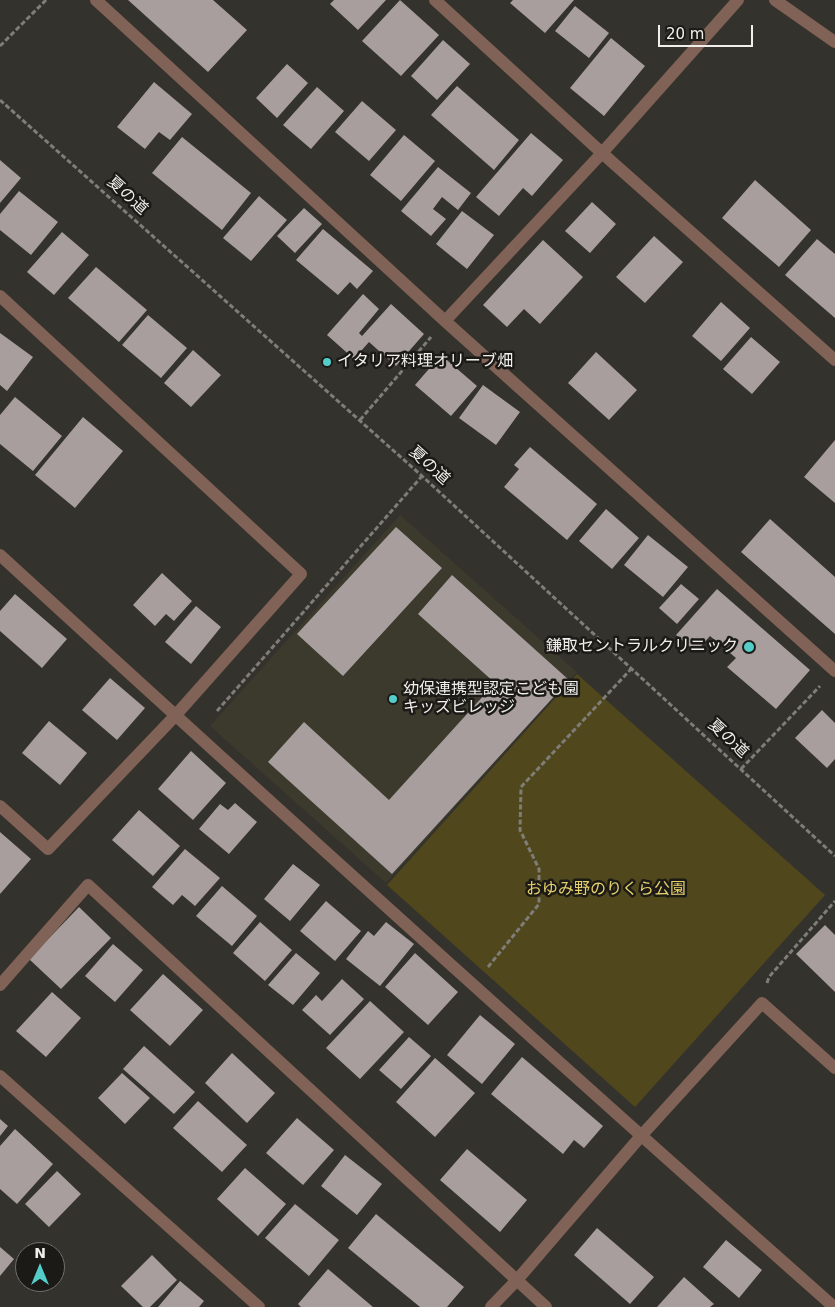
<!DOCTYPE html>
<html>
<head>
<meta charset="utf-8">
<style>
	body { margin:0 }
	#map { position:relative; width:835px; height:1307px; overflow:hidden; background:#34322c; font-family:"DejaVu Sans",sans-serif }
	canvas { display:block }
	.north { position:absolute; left:15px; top:1242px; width:50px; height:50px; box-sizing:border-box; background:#1b1a17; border:1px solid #706f6c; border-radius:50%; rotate:0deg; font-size:14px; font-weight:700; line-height:20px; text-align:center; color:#f0efeb }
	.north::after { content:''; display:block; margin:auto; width:18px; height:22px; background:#53cdc9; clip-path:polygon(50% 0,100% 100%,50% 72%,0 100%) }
	.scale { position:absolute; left:658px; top:25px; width:95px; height:22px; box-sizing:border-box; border:2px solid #f0efeb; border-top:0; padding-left:6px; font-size:15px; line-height:18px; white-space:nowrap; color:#f0efeb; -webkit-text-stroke:4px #1b1a17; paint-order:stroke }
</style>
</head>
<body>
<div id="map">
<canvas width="835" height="1307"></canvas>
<div class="north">N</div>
<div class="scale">20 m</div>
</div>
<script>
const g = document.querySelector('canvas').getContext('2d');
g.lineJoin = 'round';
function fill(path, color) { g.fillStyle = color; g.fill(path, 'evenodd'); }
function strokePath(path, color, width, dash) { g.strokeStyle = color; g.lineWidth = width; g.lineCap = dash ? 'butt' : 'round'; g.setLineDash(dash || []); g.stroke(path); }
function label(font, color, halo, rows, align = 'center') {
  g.font = font + ' "DejaVu Sans","Noto Sans JP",sans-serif'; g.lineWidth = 5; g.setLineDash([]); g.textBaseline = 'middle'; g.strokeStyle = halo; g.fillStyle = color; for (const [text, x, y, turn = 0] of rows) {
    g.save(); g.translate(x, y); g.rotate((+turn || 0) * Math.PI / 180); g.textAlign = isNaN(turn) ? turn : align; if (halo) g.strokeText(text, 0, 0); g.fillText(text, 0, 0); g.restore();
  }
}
const built = new Path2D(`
	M400,515L577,672L386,883L210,726Z`);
const green = new Path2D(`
	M577,674L825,895L635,1107L387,885Z`);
const building = new Path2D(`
	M128,0H213L247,30L208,72Z
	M334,0H386L358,30L330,4Z
	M400,0L439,35L401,76L362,41Z
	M513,0H574L545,33L510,3Z
	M575,6L609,33L589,58L555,31Z
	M611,38L645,66L604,116L570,88Z
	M443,40L470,64L437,100L411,76Z
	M287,64L308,83L277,118L256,98Z
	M154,82L192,114L170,140L159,132L145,149L117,127Z
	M457,86L519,140L494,170L431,115Z
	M317,87L344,111L311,149L283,125Z
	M362,101L396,130L369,161L335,132Z
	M531,133L563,160L532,196L523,188L499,216L476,197Z
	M404,135L435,161L401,201L370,175Z
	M182,137L251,193L222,230L152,173Z
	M0,160L21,178L0,203Z
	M438,167L471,193L458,210L442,197L433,209L446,219L431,236L401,211Z
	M755,180L811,230L779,267L722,218Z
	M19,191L58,222L31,255L0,230V214Z
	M259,196L287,220L251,261L223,238Z
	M592,202L616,224L590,253L565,231Z
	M304,208L322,224L295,253L277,236Z
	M462,211L494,235L467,269L436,244Z
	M323,229L373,271L357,289L350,282L338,295L296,260Z
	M62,232L89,255L54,295L27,272Z
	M654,236L683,262L645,303L616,277Z
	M817,239L835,254V318L785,275Z
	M543,240L583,277L540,324L524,309L507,327L483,305Z
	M96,267L147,310L119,342L68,298Z
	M363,294L379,309L359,333L362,336L391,304L424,334L396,366L369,342L354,359L327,335Z
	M721,302L750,328L721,361L692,336Z
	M148,315L187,348L161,378L122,345Z
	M0,333L33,357L7,391L0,385Z
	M751,337L780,362L752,394L723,369Z
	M193,350L221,375L191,407L164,383Z
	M596,352L637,390L609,420L568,383Z
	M441,355L477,386L451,416L415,385Z
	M483,385L520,412L496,445L459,418Z
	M15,397L62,436L33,471L0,444V415Z
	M83,417L123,451L75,508L35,475Z
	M835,440V503L804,477Z
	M530,447L597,504L567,540L504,487L519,469L514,465Z
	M606,509L639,538L612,569L579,541Z
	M770,519L835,577V634L741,552Z
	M396,527L442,568L343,676L297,634Z
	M648,535L688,567L663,597L624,565Z
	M162,573L192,601L174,621L166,614L155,626L133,605Z
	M452,575L569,680L392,874L268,762L304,722L389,800L495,683L418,614Z
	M681,584L699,599L677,624L659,608Z
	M717,589L810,670L776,709L727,667L736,658L710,636L696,652L676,635Z
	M15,594L67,639L42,668L0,631V611Z
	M196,606L221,627L191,664L165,642Z
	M110,678L145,708L117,740L82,710Z
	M822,710L835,723V759L827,768L795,738Z
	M49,721L87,753L60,785L22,753Z
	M191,751L226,783L193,820L158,789Z
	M235,803L257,822L229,854L199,829L220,804L228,810Z
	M139,810L180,846L153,876L112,840Z
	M0,832L31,859L0,894Z
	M185,849L220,878L195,906L182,895L173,905L152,887Z
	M293,864L320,885L290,921L264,899Z
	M222,886L257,916L232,946L196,916Z
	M326,901L361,931L335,961L300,931Z
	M79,907L111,938L61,989L29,959Z
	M260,922L292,950L265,981L233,953Z
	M386,922L414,944L380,986L346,959L368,931L374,936Z
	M825,925L835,935V992L796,954Z
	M113,944L143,970L115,1002L85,976Z
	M296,953L320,973L293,1005L268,985Z
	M415,953L458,992L428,1025L385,987Z
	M163,974L203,1010L170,1046L130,1010Z
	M342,979L364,999L330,1035L302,1010L316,995L322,1001Z
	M52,992L81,1018L46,1057L16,1031Z
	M370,1001L404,1032L360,1079L326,1048Z
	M480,1015L515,1044L482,1084L447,1055Z
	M409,1037L431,1056L401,1089L379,1070Z
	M144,1046L195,1092L174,1114L123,1069Z
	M232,1053L275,1093L247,1123L205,1083Z
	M522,1057L603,1126L584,1148L574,1140L563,1154L491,1094Z
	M435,1058L475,1093L435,1137L396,1102Z
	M122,1073L150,1098L125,1124L98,1098Z
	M198,1101L247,1145L222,1172L173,1128Z
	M297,1118L334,1150L303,1185L266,1153Z
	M0,1119L8,1126L0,1136Z
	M15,1129L53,1164L17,1204L0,1189V1146Z
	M467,1149L527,1200L500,1232L440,1180Z
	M345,1155L382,1184L357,1215L321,1186Z
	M245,1168L286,1204L258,1236L217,1199Z
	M57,1171L81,1194L49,1227L25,1204Z
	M295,1204L339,1240L309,1276L265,1238Z
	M376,1214L464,1287L447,1307H420L348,1248Z
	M597,1228L654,1277L630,1304L574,1255Z
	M726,1240L762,1270L739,1298L703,1267Z
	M0,1247L14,1259L0,1276Z
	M152,1255L177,1280L150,1307H143L121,1286Z
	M328,1269L373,1307H301L298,1304Z
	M684,1277L714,1304L710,1307H657Z
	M180,1281L204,1301L199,1307H158Z`);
const path = new Path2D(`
	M0,46L46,0
	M0,100L422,476L835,856
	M360,420L431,337
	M217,711L422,476
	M741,769L820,686
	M488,967L539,904V869L520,830L521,787L632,668
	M767,983L769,977L835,901`);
const minor = new Path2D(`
	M96,0L445,321L835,671
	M435,0L602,153L835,360
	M775,0L835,42
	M0,296L301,574L175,716L48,849L0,806
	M445,321L602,153L738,0
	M0,555C276,808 554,1059 834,1307
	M0,985L88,885L546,1307
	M491,1307L517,1280L641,1136L762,1003L835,1068`);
const tertiary = new Path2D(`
	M0,1076L259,1307`);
const markers = [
	[327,362,5,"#53cdc9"],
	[749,647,6,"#53cdc9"],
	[393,699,5,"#53cdc9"]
];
const streetNames = [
	["夏の道",127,196,42],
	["夏の道",429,466,42],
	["夏の道",728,739,43]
];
const poiNames = [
	["イタリア料理オリーブ畑",337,362],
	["鎌取セントラルクリニック",738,647,"right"],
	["幼保連携型認定こども園",403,690],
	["キッズビレッジ",403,708]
];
const parkNames = [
	["おゆみ野のりくら公園",606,890]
];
fill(built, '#3c3a2d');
fill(green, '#51471c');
fill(building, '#a79e9d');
strokePath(path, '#7f7d78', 3, [5, 2.5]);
strokePath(minor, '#806256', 12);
strokePath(tertiary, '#806256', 12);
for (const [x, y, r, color] of markers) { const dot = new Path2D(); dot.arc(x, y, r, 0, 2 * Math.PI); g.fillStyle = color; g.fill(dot); strokePath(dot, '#1b1a17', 2); }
label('16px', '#f0efeb', '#1b1a17', streetNames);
label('16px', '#f0efeb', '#1b1a17', poiNames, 'left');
label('16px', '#e7d16b', '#1b1a17', parkNames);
</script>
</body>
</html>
